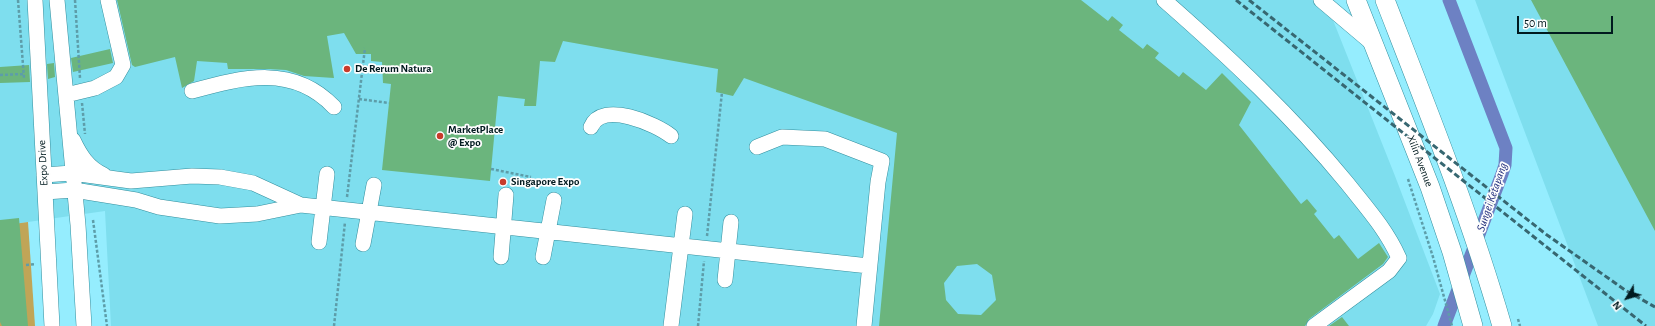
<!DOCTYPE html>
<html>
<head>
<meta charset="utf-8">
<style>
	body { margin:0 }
	#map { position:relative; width:1655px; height:326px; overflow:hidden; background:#95edfe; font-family:"Alegreya Sans",sans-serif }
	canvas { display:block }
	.north { position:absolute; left:1607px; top:278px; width:40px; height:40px; -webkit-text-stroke:3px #fefefe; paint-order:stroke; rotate:232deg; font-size:11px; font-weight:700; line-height:16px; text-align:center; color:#011a1f }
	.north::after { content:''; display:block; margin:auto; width:14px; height:18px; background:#011a1f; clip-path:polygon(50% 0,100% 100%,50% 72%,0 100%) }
	.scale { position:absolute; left:1517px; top:16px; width:96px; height:18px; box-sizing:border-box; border:2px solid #011a1f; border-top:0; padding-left:5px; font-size:12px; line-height:14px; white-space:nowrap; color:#011a1f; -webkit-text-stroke:3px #fefefe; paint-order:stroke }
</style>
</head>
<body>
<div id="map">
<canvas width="1655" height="326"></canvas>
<div class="north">N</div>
<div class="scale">50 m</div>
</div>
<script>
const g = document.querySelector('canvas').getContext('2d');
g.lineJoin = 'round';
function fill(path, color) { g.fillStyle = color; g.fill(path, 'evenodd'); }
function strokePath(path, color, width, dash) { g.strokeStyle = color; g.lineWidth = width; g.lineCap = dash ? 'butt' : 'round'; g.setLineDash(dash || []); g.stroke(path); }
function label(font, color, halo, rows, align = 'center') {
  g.font = font + ' "Alegreya Sans",sans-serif'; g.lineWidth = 3.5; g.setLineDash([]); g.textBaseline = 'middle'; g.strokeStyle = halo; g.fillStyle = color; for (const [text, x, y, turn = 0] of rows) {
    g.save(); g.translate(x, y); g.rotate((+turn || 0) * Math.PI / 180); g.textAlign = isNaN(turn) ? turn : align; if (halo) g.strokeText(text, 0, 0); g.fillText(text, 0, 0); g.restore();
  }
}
const built = new Path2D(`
	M0,0H1325L1395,176L1440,294L1433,314L1426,326H111L105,211L0,226Z
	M1475,0H1655V326H1598Z`);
const forest = new Path2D(`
	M28,222L35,326H0V226Z`);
const canal = new Path2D(`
	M1444,326L1502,174L1505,165L1506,148L1449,0`);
const building = new Path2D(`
	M117,0H1081L1108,21L1112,16L1123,25L1119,30L1143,49L1147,44L1159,53L1155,58L1179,77L1183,72L1206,90L1222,73L1251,102L1239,125L1301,204L1307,199L1317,211L1314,214L1334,239L1339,235L1358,259L1379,243L1388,257L1383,264L1309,319L1305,326H879L897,133L744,78L733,96L716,92L718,69L563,41L555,62L540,61L536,106H524L525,99L498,96L490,181L382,170L391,84L383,83L382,62L371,61V54H356L344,33L327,36L334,78L304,76L286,70L268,69H228L227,63L197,61L194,81L182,88L175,57L135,67L132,65ZM977,264L992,275L996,300L981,315L958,314L946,300L944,283L957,266Z
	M1531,0H1655V231Z
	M110,49L113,63L73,72L71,58Z
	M54,63L55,77L48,79L47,64Z
	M29,65L30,82L0,83V67Z
	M19,218L28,326H2L0,322V220Z
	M1342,317L1349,326H1329Z`);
const path = new Path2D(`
	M18,0L24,78
	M75,0L80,78
	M0,75L23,74
	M359,99L389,103
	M82,103L85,134
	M491,169L531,177
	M1408,179L1433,257L1452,326
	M347,197L365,48
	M93,220L107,326
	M707,236L722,92
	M26,265L36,264
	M1518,319L1520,326
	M334,326L345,222
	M698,326L704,261`);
const minor = new Path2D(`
	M35,0L52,326
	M57,0L78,225L84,326
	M1164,0C1229,57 1292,116 1347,183C1366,207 1386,229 1399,258L1389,271L1314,326
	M1321,0L1373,44
	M192,91C243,77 293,64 334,107
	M66,95L95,88L116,77L123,65L108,0
	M591,127C602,100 656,124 671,136
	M73,140C80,155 88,168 104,175
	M757,147L782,137L825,139L882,161L878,182L864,326
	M44,175L72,173L131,181L192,176L220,177L253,183L301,205L869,266
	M45,192L74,190L136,200L159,207L220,216L257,214L301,205
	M319,242L327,174
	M363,244L374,185
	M501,257L506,195
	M543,257L554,200
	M725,280L731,222
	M671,326L685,214`);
const major = new Path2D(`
	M1356,0L1430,187L1452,252L1473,326
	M1385,0C1427,108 1470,215 1502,326`);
const rail = new Path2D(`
	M1236,0L1646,326
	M1249,0L1547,235L1625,290L1655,307`);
const markers = [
	[347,69,4,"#c83b2a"],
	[440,136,4,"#c83b2a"],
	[503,182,4,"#c83b2a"]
];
const poiNames = [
	["De Rerum Natura",355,69],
	["MarketPlace",448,130],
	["@ Expo",448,143],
	["Singapore Expo",511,182]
];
const streetNames = [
	["Xilin Avenue",1420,161,69],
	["Expo Drive",43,163,-93]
];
const waterNames = [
	["Sungei Ketapang",1492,197,-71]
];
fill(built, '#7edeee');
fill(forest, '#c0a557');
strokePath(canal, '#6d81c3', 13);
fill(building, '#6bb57d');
strokePath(minor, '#338f9e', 16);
strokePath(major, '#338f9e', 20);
strokePath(path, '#5d9da9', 2.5, [3, 2]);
strokePath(minor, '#fff', 15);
strokePath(major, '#fff', 19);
strokePath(rail, '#376771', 3, [6, 3]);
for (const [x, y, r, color] of markers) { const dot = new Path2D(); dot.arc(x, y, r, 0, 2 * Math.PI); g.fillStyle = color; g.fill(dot); strokePath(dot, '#fefefe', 1.5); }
label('bold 11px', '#011a1f', '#fefefe', poiNames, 'left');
label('11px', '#011a1f', '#fefefe', streetNames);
label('italic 12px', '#202c7a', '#fefefe', waterNames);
</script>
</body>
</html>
